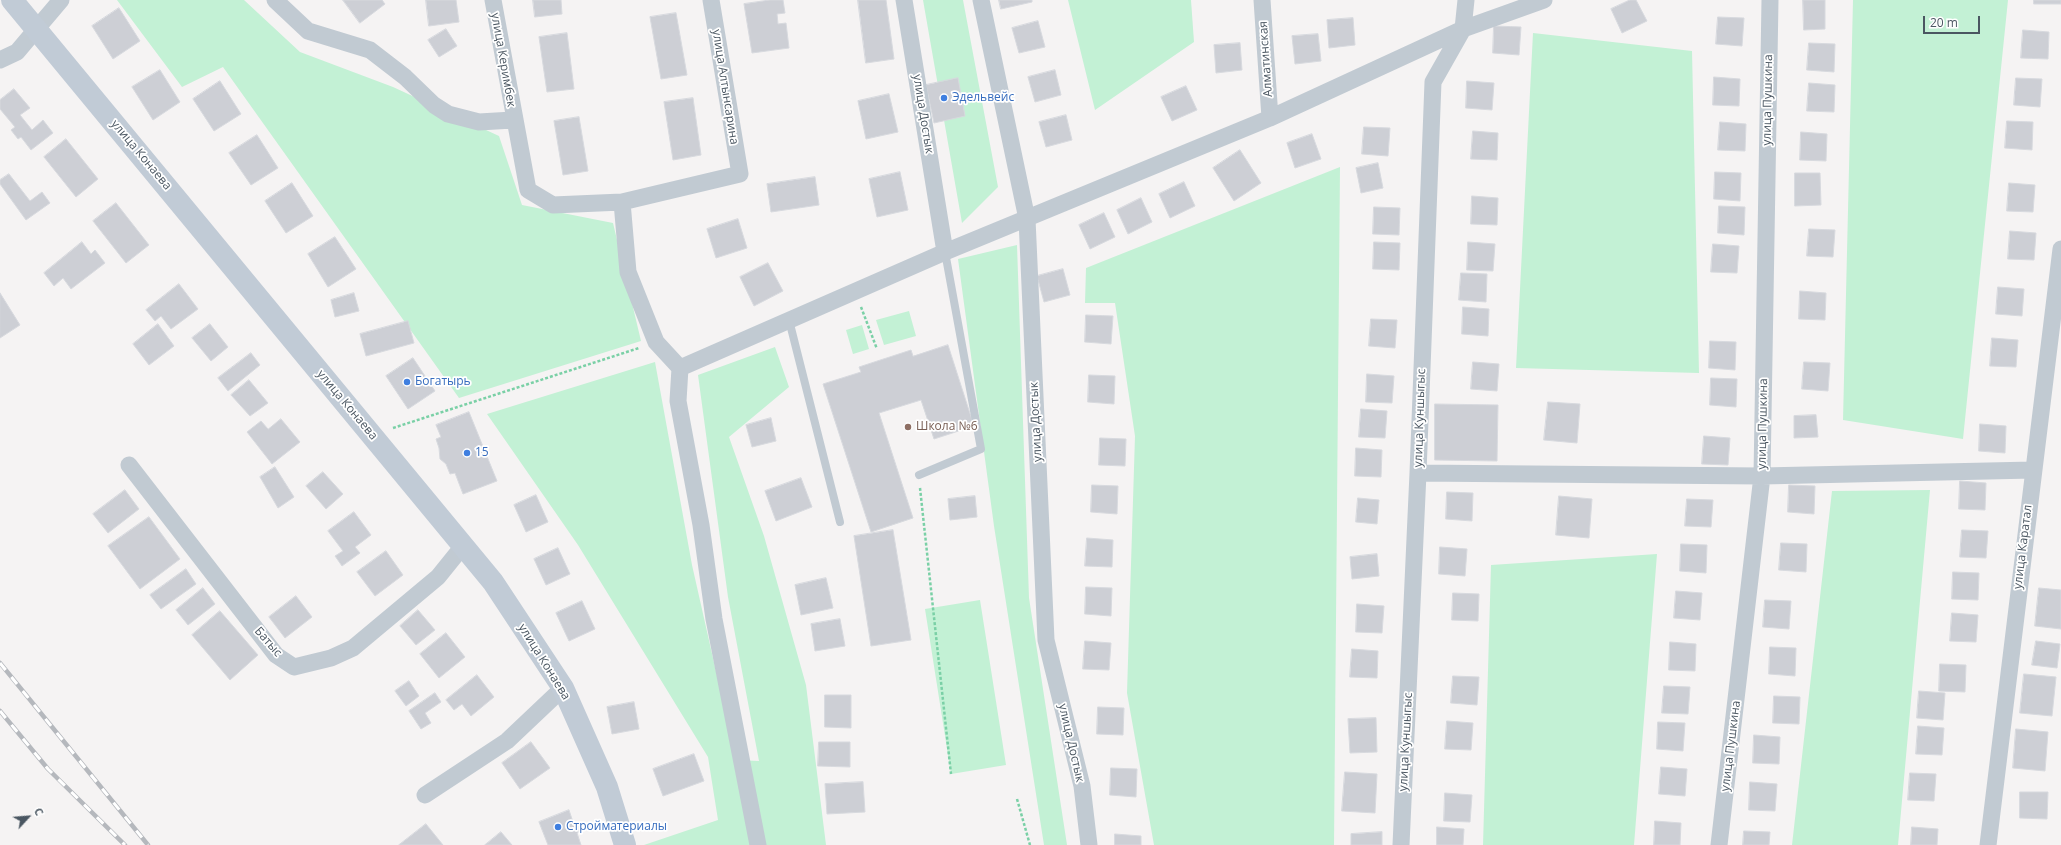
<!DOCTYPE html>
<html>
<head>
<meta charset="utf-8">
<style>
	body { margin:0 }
	#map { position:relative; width:2061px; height:845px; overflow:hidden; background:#f5f3f3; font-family:"Open Sans",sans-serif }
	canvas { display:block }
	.north { position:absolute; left:8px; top:797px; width:40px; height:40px; -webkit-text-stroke:3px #fff; paint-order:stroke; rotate:64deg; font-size:11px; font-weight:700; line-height:16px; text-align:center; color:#4a5661 }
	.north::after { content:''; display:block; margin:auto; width:14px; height:18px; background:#4a5661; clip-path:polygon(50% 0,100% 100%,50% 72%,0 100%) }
	.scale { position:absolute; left:1923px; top:16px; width:57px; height:18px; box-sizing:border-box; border:2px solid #4a5661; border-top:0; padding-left:5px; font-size:12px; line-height:14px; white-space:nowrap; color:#4a5661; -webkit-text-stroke:3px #fff; paint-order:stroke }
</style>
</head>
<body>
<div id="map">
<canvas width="2061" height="845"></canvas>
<div class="north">С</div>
<div class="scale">20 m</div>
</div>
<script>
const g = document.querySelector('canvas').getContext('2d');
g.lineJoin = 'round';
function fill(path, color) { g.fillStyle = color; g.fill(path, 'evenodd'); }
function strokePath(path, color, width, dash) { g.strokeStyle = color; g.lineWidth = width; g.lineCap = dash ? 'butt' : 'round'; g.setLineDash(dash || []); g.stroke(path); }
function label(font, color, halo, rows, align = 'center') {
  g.font = font + ' "Open Sans",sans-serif'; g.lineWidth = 3.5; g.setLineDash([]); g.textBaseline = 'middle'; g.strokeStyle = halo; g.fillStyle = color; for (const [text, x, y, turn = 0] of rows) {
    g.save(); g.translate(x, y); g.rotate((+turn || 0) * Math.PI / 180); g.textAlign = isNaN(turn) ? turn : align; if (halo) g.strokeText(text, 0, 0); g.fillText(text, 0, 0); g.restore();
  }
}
const green = new Path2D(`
	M117,0H244L300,52L393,87L499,136L522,205L613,223L641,341L459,398L223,67L182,87Z
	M923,0H963L998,187L962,223Z
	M1068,0H1191L1194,42L1095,110Z
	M1853,0H2008L1963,439L1843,420Z
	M1533,33L1692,51L1699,373L1516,368Z
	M1340,167L1334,845H1154L1127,693L1135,436L1115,303H1085L1086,268Z
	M1017,245L1029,598L1067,845H1044L994,526L958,259Z
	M909,311L916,336L884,345L876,320Z
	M862,325L869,349L853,354L846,330Z
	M775,347L789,387L729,437L764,536L806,685L826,845H644L718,820L708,757L578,545L487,414L655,362L692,565L736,760L759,761L728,597L698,375Z
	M1930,490L1898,845H1792L1832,491Z
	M1657,554L1634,845H1483L1491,565Z
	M980,600L1006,765L951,774L925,609Z`);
const building = new Path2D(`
	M343,0H382L385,4L360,23Z
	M426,0H456L459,22L429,26Z
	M533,0H561L562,14L535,17Z
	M770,0H783L785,13L777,14L778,24L786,23L789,48L752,53L744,4Z
	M858,0H886L894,59L866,63Z
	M999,0H1032V2L1001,9Z
	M1630,0H1636L1647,21L1622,33L1611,9Z
	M1803,0H1825V29L1804,30Z
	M2034,0H2061V4H2034Z
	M119,8L140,41L113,59L92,26Z
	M676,13L687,75L661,79L650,17Z
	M1718,17L1744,18L1742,46L1716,44Z
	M1353,18L1355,45L1329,48L1327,20Z
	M1038,21L1045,47L1019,53L1012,28Z
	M1494,26L1521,27L1519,55L1493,53Z
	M446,29L457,46L439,57L428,40Z
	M2023,30L2049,32L2048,59L2021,58Z
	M567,33L574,89L547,92L539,37Z
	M1318,34L1321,61L1295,64L1292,36Z
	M1240,43L1242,70L1216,73L1214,45Z
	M1809,43L1835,44L1834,72L1807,70Z
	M160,70L180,102L153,120L132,87Z
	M1055,70L1061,95L1035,102L1028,77Z
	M1714,77L1740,79L1739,106L1713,105Z
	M958,78L965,116L934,123L926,85Z
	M2016,78L2042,79L2040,107L2014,105Z
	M220,81L241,114L214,131L193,99Z
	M1467,81L1494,83L1492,110L1466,108Z
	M1809,83L1835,85L1834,112L1807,111Z
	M1186,86L1197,110L1172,121L1161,97Z
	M14,89L30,108L20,115L32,130L43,120L53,133L31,150L21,137L18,139L11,130L15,127L0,109V100Z
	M889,94L898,132L866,139L858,101Z
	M693,98L701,155L673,160L664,102Z
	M1066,115L1072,140L1046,147L1039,122Z
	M579,117L588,171L563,175L554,121Z
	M2007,121L2033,122L2032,150L2005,148Z
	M1720,122L1746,124L1745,151L1718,150Z
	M1364,127L1390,128L1388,156L1362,154Z
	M1473,131L1498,133L1497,160L1471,159Z
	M1801,132L1827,134L1826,161L1800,160Z
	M1312,134L1321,159L1295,168L1287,143Z
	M257,135L278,168L251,185L229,153Z
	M66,139L98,179L76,197L44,157Z
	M1240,150L1261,183L1234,201L1213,168Z
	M1378,163L1383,188L1361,193L1356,168Z
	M900,172L908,210L877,217L869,179Z
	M1715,172L1741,173L1740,201L1714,199Z
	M1795,173H1820L1821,205L1795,206Z
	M9,174L30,201L42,192L50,203L26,220L0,184V180Z
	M815,177L819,205L771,212L767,184Z
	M1184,182L1195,206L1170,218L1159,194Z
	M292,183L313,216L286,233L265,201Z
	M2009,183L2035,185L2033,212L2007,211Z
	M1472,196L1498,198L1497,225L1471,224Z
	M1141,198L1152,222L1128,234L1117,210Z
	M116,203L149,245L126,263L93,221Z
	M1719,206L1745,207L1744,235L1718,233Z
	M1374,207L1400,208L1399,235L1373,234Z
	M1104,213L1115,237L1090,249L1079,225Z
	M738,219L747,248L716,258L707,229Z
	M1809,229L1835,230L1833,257L1807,256Z
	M2010,231L2036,233L2034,260L2008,259Z
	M335,237L356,269L328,287L308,254Z
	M82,242L91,254L95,250L105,263L71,289L63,278L54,286L44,273Z
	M1374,242L1400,243L1399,270L1373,269Z
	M1468,242L1495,244L1493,271L1467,270Z
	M1713,244L1739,246L1737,273L1711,272Z
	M768,263L783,291L754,306L740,277Z
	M1063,269L1070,295L1044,302L1037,276Z
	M1461,273L1487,274L1486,302L1459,300Z
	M179,284L198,309L171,329L161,316L155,321L146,310Z
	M1998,287L2024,289L2022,316L1996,314Z
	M1800,291L1826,293L1825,320L1799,319Z
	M0,293L20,325L0,338Z
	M354,293L359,311L335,317L331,300Z
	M1463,307L1489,309L1488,336L1462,334Z
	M1086,315L1113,316L1111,344L1085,342Z
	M1371,319L1397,320L1395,348L1369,346Z
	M408,321L414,343L366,356L360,334Z
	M158,324L174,346L149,365L133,344Z
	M210,324L228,347L211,361L192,338Z
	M1992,338L2018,340L2016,367L1990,366Z
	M1710,341L1736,342L1735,370L1709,368Z
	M948,345L974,426L934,439L921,400L879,413L913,518L871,532L823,384L861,372L859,367L911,350L913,356Z
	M251,353L260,365L228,391L218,378Z
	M413,358L435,391L408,409L386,376Z
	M1473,362L1499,364L1497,391L1471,389Z
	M1804,362L1830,363L1828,391L1802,389Z
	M1367,374L1394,376L1392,403L1366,402Z
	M1089,375L1115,376L1114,404L1088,402Z
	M1711,378L1737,379L1736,407L1710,405Z
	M249,380L268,403L250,416L231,395Z
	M1548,402L1580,404L1577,443L1544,440Z
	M1435,404L1498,405L1497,461L1435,460Z
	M1361,409L1387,411L1385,438L1359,437Z
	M469,412L497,481L463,494L455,473L450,474L446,464L440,459L439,448L436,439L441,437L436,425Z
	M1816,415L1818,437L1794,438V416Z
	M771,418L776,441L752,447L746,425Z
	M281,419L300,442L272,464L247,432L261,421L268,429Z
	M1980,424L2006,426L2005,453L1979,451Z
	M1704,436L1730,438L1728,465L1702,464Z
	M1100,438L1126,439L1125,466L1099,465Z
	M1356,448L1382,450L1381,477L1355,476Z
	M275,467L294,497L278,508L260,477Z
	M323,472L343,494L326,509L306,486Z
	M801,478L812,507L776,521L765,491Z
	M1960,481L1986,483L1985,510L1959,509Z
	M1092,485L1118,486L1117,514L1091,512Z
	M1789,485L1815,486L1814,514L1788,512Z
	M125,490L139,509L108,533L93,514Z
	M1447,492L1473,493L1472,521L1446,519Z
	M536,495L548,522L526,532L514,505Z
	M975,496L977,517L950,520L948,499Z
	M1559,496L1592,499L1589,538L1556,535Z
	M1358,498L1379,500L1377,524L1356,522Z
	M1687,499L1713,500L1711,527L1685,526Z
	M354,512L371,535L355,547L360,553L342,566L335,556L343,551L328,531Z
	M149,517L180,559L140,589L108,546Z
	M893,530L911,640L871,646L854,536Z
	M1962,530L1988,531L1986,558L1960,557Z
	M1087,538L1113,540L1112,567L1085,566Z
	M1781,543L1807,544L1806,572L1779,570Z
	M1681,544L1707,545L1706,573L1680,571Z
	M1440,547L1467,549L1465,576L1439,574Z
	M558,548L570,574L546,585L534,559Z
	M386,551L403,575L375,596L357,572Z
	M1377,554L1379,576L1352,579L1350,557Z
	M186,569L196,584L161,609L150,595Z
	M1953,572L1979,573L1978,600L1952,599Z
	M826,578L833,608L801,615L795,585Z
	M1086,587L1112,588L1111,616L1085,614Z
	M203,588L215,604L188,625L176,610Z
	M2039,588L2061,590V629L2035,626Z
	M1676,591L1702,593L1700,620L1674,618Z
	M1453,593L1479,594L1478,621L1452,620Z
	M296,596L312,617L285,638L269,617Z
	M1765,600L1791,601L1789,629L1763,627Z
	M582,601L595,629L569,641L556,613Z
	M1357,604L1384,606L1382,633L1356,632Z
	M418,610L435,630L416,645L400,626Z
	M220,611L258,655L230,680L192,635Z
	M1952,613L1978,615L1976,642L1950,641Z
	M840,619L845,646L815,651L811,624Z
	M446,633L465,657L439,678L420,654Z
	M1085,641L1111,643L1109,670L1083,669Z
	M2036,641L2060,644L2057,668L2032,665Z
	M1670,642L1696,644L1695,671L1669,670Z
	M1770,647L1796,648L1795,676L1769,674Z
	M1352,649L1378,651L1377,678L1350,677Z
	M1940,664L1966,665L1965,692L1939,691Z
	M2024,674L2056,677L2052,716L2020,713Z
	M477,675L494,697L471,716L462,704L454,710L446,700Z
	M1453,676L1479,677L1477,705L1451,703Z
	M409,681L419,696L406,706L395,691Z
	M1664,686L1690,687L1688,714L1662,713Z
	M1919,691L1945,693L1943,720L1917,718Z
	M435,693L441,702L425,713L431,723L421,729L409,711Z
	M825,695H851V728L825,727Z
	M1774,696L1800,697L1799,724L1773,723Z
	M634,702L639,729L612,734L607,707Z
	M1098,707L1124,708L1123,735L1097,734Z
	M1376,718L1377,752L1350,753L1348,719Z
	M1447,721L1473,723L1471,750L1445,749Z
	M1658,722L1685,723L1683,751L1657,749Z
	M1918,726L1944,728L1942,755L1916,754Z
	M2016,729L2048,732L2045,771L2013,768Z
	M1754,735L1780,737L1779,764L1753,763Z
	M531,742L550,768L520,789L502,763Z
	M819,742H850V767L818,766Z
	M694,754L704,781L663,796L653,769Z
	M1661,767L1687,769L1685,796L1659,794Z
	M1111,768L1137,769L1136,797L1110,795Z
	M1345,772L1377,774L1375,813L1342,811Z
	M1910,773L1936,774L1934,801L1908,800Z
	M863,782L865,812L827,814L825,784Z
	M1750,782L1777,784L1775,811L1749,810Z
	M2020,792H2048L2047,819L2020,818Z
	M1445,793L1472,795L1470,822L1444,821Z
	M569,810L575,828L579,826L581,831L577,833L581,845H548L539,822Z
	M1655,821L1681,823L1680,845H1654Z
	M426,824L443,845H399Z
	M1437,827L1464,829L1463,845H1437Z
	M1912,827L1938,829L1937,845H1911Z
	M1744,831L1770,832L1769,845H1743Z
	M501,832L512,845H485Z
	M1382,832V845H1351V834Z
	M1115,834L1141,836V845H1115Z`);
const path = new Path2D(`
	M861,307L877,349
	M393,428L639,348
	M920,488L951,774
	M1017,799L1030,845`);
const lane = new Path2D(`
	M789,320L840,522
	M919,475L981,449L945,252`);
const street = new Path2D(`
	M275,0L308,31L370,50L405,77L434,105L448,114L479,122L513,120
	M493,0L528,190L553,205L622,202
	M711,0L740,174L622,202L628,272L656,342L680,368L678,401L701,525L714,619L758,845
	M904,0L945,252
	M981,0L1027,219L1046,640L1082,786L1089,845
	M1262,0L1270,118
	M0,60L17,52L61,0
	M680,368L945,252L1270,118L1463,29L1544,0
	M129,465L276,655L294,667L331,658L353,648L438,577L463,546
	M1418,473L1762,476L2033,470
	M425,795L507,741L563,688
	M1401,845L1418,473L1433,82L1463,29L1466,0
	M1719,845L1762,476L1770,0
	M1988,845L2061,249`);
const secondary = new Path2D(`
	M12,0L493,582L563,688L607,787L625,845`);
const rail = new Path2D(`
	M0,663L148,845
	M0,711L48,769L125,845`);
const markers = [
	[944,98,4,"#3f7fe0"],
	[407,382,4,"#3f7fe0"],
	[908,427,4,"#8d6e63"],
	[467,453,4,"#3f7fe0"],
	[558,827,4,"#3f7fe0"]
];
const streetNames = [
	["Алматинская",1266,59,-94],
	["улица Керимбек",503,60,80],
	["улица Алтынсарина",725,87,81],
	["улица Пушкина",1768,100,-89],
	["улица Достык",923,114,81],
	["улица Конаева",141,155,50],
	["улица Конаева",347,405,50],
	["улица Куншыгыс",1420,418,-88],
	["улица Достык",1036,422,-93],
	["улица Пушкина",1763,424,-89],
	["улица Каратал",2023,547,-83],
	["Батыс",268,642,49],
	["улица Конаева",544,662,58],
	["улица Куншыгыс",1406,742,-87],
	["улица Достык",1071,743,77],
	["улица Пушкина",1731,746,-83]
];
const shopNames = [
	["Эдельвейс",952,98],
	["Богатырь",415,382],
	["15",475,453],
	["Стройматериалы",566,827]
];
const educationNames = [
	["Школа №6",916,427]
];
fill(green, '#c3f1d5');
fill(building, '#cdcfd5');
strokePath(building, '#d7d9de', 1);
strokePath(path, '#7ad0a6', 2.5, [3, 2]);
strokePath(lane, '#c1cad2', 8);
strokePath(street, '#c1cad2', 17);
strokePath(secondary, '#c1cbd6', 22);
strokePath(rail, '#b5b8bd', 4.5);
strokePath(rail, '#fff', 3, [9]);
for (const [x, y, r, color] of markers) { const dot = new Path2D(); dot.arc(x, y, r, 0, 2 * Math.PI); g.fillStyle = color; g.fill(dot); strokePath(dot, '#fff', 1.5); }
label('12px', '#4a5661', '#fff', streetNames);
label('12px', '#366cbe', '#fff', shopNames, 'left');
label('12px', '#785e54', '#fff', educationNames, 'left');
</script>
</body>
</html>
